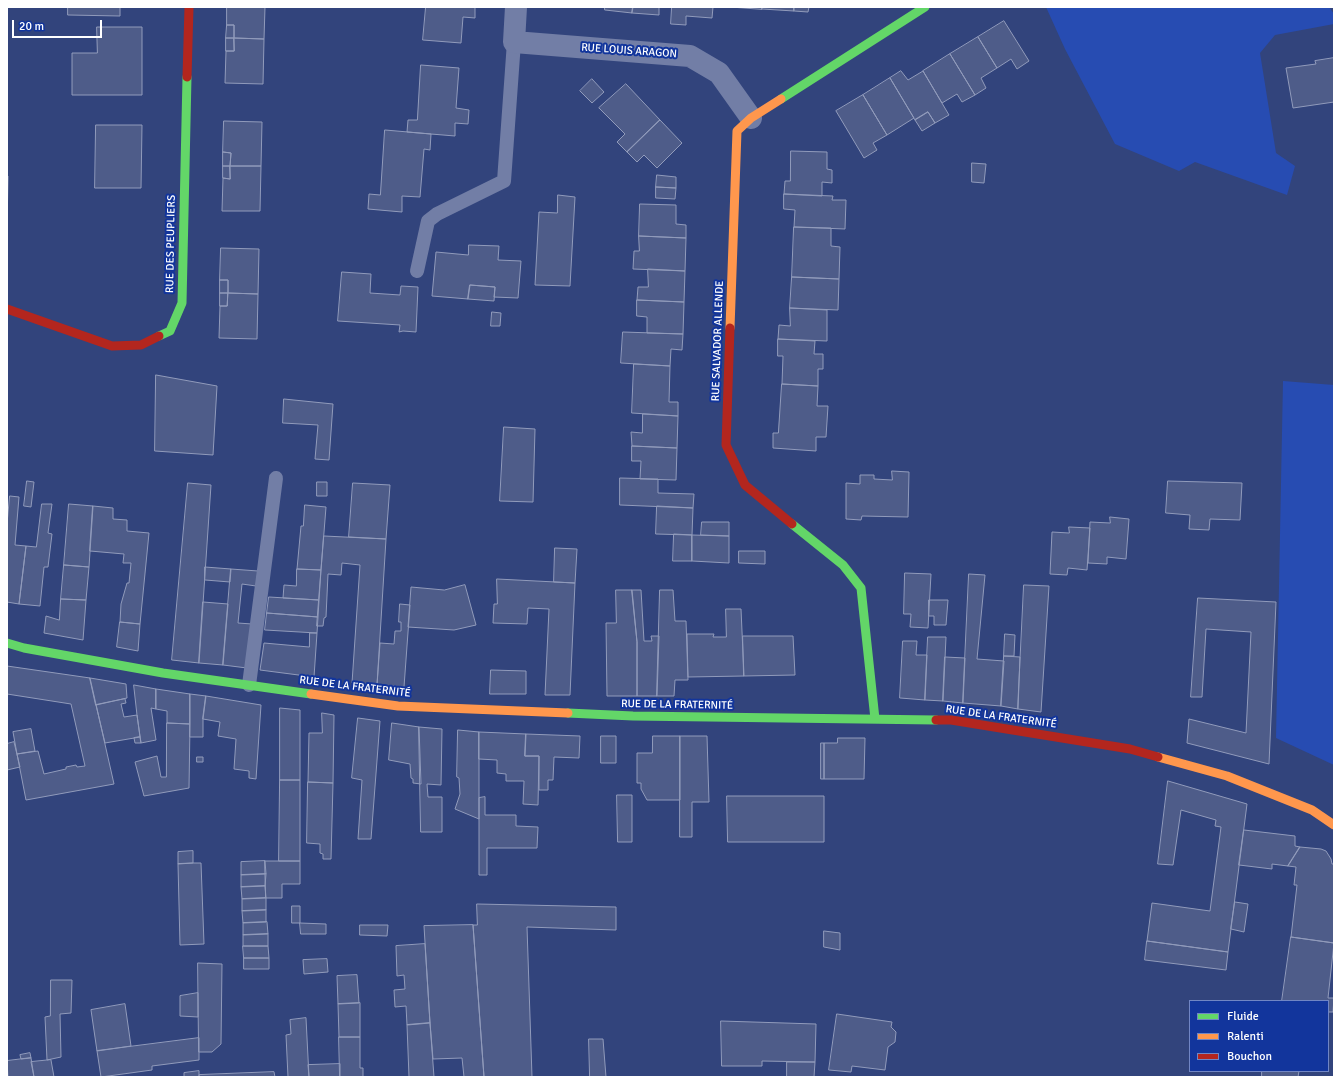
<!DOCTYPE html>
<html>
<head>
<meta charset="utf-8">
<style>
	body { margin:0 }
	#map { position:relative; width:1341px; height:1084px; overflow:hidden; background:#32447c; font-family:Signika,sans-serif }
	canvas { display:block }
	.frame { position:absolute; inset:0; border:8px solid #fff; pointer-events:none }
	.legend { position:absolute; left:1189px; top:1000px; width:140px; height:72px; box-sizing:border-box; background:#12359c; border:1px solid #7186c4; margin:0; padding:5px 7px; list-style:none; font-size:12px; color:#fff }
	.legend li { display:flex; align-items:center; gap:8px; height:20px }
	.legend b { width:20px; border:1px solid #7186c4 }
	.scale { position:absolute; left:12px; top:20px; width:90px; height:18px; box-sizing:border-box; border:2px solid #fff; border-top:0; padding-left:5px; font-size:12px; line-height:14px; white-space:nowrap; color:#fff; -webkit-text-stroke:3px #12359c; paint-order:stroke }
</style>
</head>
<body>
<div id="map">
<canvas width="1341" height="1084"></canvas>
<div class="frame"></div>
<ul class="legend">
<li><b style="height:5px;background:#63d668"></b>Fluide</li>
<li><b style="height:5px;background:#ff974d"></b>Ralenti</li>
<li><b style="height:5px;background:#b3261e"></b>Bouchon</li>
</ul>
<div class="scale">20 m</div>
</div>
<script>
const g = document.querySelector('canvas').getContext('2d');
g.lineJoin = 'round';
function fill(path, color) { g.fillStyle = color; g.fill(path, 'evenodd'); }
function strokePath(path, color, width, dash) { g.strokeStyle = color; g.lineWidth = width; g.lineCap = dash ? 'butt' : 'round'; g.setLineDash(dash || []); g.stroke(path); }
function label(font, color, halo, rows, align = 'center') {
  g.font = font + ' Signika,sans-serif'; g.lineWidth = 4; g.setLineDash([]); g.textBaseline = 'middle'; g.strokeStyle = halo; g.fillStyle = color; for (const [text, x, y, turn = 0] of rows) {
    g.save(); g.translate(x, y); g.rotate((+turn || 0) * Math.PI / 180); g.textAlign = isNaN(turn) ? turn : align; if (halo) g.strokeText(text, 0, 0); g.fillText(text, 0, 0); g.restore();
  }
}
const green = new Path2D(`
	M1046,7H1329L1334,14V24L1275,35L1260,53L1276,153L1295,166L1287,195L1195,162L1179,171L1115,144L1065,49Z
	M1283,381L1334,385V765L1276,738Z`);
const building = new Path2D(`
	M68,7H120V16L68,15Z
	M227,7H265L264,39L234,38V25H227Z
	M426,7H475V18L463,17L461,43L423,40Z
	M605,7H633L632,13L605,10Z
	M633,7H659V15L632,13Z
	M672,7H713L712,18L686,16V25L671,24Z
	M731,7H762V9Z
	M762,7H794V11L762,9Z
	M794,7H809L808,12L794,11Z
	M1004,21L1029,61L1017,69L1011,59L997,68L978,37Z
	M227,25H234V38H226Z
	M97,27H142V95H72V53H97Z
	M978,37L997,68L981,78L986,88L975,95L950,54Z
	M226,38H234V51H226Z
	M234,38L264,39L263,84L225,83L226,51H234Z
	M950,54L975,95L962,102L957,94L942,103L923,71Z
	M1334,58V102L1293,108L1286,68L1316,64L1315,61Z
	M421,65L459,68L456,108L469,110L468,124L455,123V136L407,132L408,120H417Z
	M901,71L908,80L923,71L949,115L935,123L928,112L915,120L890,78Z
	M890,78L914,118L887,135L863,95Z
	M592,79L604,92L592,103L580,91Z
	M626,84L660,120L627,152L617,142L625,134L599,108Z
	M863,95L887,135L873,143L877,150L864,158L836,111Z
	M928,112L935,123L922,131L915,120Z
	M660,120L682,143L657,168L644,155L637,162L627,152Z
	M224,121L262,122L261,166H230L231,153L223,152Z
	M96,125H142L141,188H95Z
	M385,130L431,134L430,150L424,149L420,197L402,196V212L368,209L369,194L380,195Z
	M791,151L827,152V169L832,170V183L822,182V196L784,194L785,181H790Z
	M223,152L231,153L230,166H223Z
	M972,163L986,164L984,183L972,182Z
	M223,166H230V179L223,178Z
	M230,166H261L260,211H222L223,178L230,179Z
	M657,175L676,177V188L656,187Z
	M7,176H8L7,230Z
	M656,187L676,188L675,199L656,198Z
	M784,194L833,196L832,200H846L845,229L794,227L795,210L784,209Z
	M558,195L575,197L570,286L535,285L539,212L557,213Z
	M640,204L676,205V224L686,225V238L639,236Z
	M794,227L831,228V246L840,247L839,279L792,277Z
	M639,236L686,238L685,271L633,269L634,251H639Z
	M469,245L499,246L498,260L521,261L518,298L494,297L495,287L470,285L468,299L432,296L436,252L468,255Z
	M221,248L259,249L258,294L228,293V280H220Z
	M648,269L685,271L684,302L637,300L638,287H648Z
	M342,272L371,274L370,293L400,295L401,286L418,287L416,332L403,331L399,332L400,325L338,321Z
	M792,277L839,279L838,310L790,308Z
	M220,280H228V293H220Z
	M470,285L495,287L494,301L468,299Z
	M220,293H228L227,306H220Z
	M228,293L258,294L257,339L219,338L220,306H227Z
	M637,300L684,302L683,334L647,333V317L637,316Z
	M790,308L827,310V341L778,339L779,325L790,326Z
	M492,312L501,313L500,326H491Z
	M623,332L683,334L682,350L671,349L670,366L621,363Z
	M778,339L815,341L814,354H823V369H818V386L782,384L783,356H778Z
	M634,364L670,366L669,402H678V416L632,413Z
	M156,375L217,386L213,455L155,451Z
	M782,384L818,386L817,406H828L826,437H816V451L773,448V433H778Z
	M284,399L333,404L329,460L315,459L318,425L283,423Z
	M643,414L678,416L677,448L632,446L631,432L642,433Z
	M504,427L535,429L533,502L500,501Z
	M632,446L677,448L676,480L640,479L641,461H632Z
	M892,471L909,472L908,517L862,516L861,520L846,519V483L860,484V475H874V479L892,480Z
	M620,478L658,479V493L694,494L693,508L620,505Z
	M27,481L34,482L31,507L24,506Z
	M1168,481L1242,483L1240,520L1210,519L1209,530L1189,529L1190,515L1166,513Z
	M317,482H327V496H317Z
	M188,483L211,485L199,663L172,660Z
	M353,483L390,485L386,539L349,537Z
	M10,496L19,497L15,545L26,546L19,604L7,602V524Z
	M42,504H52L48,533L52,534L48,567H44L40,606L19,604L26,546L36,547Z
	M69,504L93,506L89,567L64,565Z
	M305,505L326,507L321,570L297,569L301,526H303Z
	M93,506L113,508V519L127,520V531L149,533L140,624L120,622L121,604L127,583H129L131,563H123L124,554L90,551Z
	M657,506L693,508L692,535L656,534Z
	M1110,517L1129,519L1126,559L1107,557V564L1088,563L1090,522L1110,523Z
	M702,522H729V536L701,535Z
	M1069,527L1090,528L1087,570L1068,568L1067,575L1050,574L1052,532L1069,533Z
	M674,534L692,535V561H673Z
	M692,535L729,536V563L692,561Z
	M324,536L386,539L377,685L352,683L360,565L342,563L341,575L328,574L326,617L324,618L323,626H317Z
	M555,548L577,549L575,583L554,582Z
	M739,551H765V564L739,563Z
	M64,565L89,567L86,600L61,599Z
	M205,567L231,569L230,582L205,580Z
	M231,569L258,571L256,586L242,584L238,623L252,624L247,668L223,665Z
	M297,569L321,570L319,600L283,598L284,585L296,586Z
	M905,573L931,574L928,628L910,627L911,614H904Z
	M969,574L985,575L977,659L1004,661L1001,706L963,703Z
	M497,579L575,583L570,695H545L549,609L528,608L527,624L493,623L494,604H497Z
	M465,585L476,625L454,630L408,627L411,587L444,590Z
	M1024,585L1049,586L1041,712L1018,709Z
	M616,590H632L637,642V696H607L606,623H616Z
	M632,590H641L644,641H652L651,636H659L657,696H637V642Z
	M660,590H673L675,621H686L688,680H675L674,696H657Z
	M269,597L319,600L318,617L267,613Z
	M1198,598L1276,602L1269,764L1187,743L1189,719L1246,733L1251,632L1206,629L1202,697H1191Z
	M61,599L86,600L83,640L44,633L46,616L59,620Z
	M929,600H948L946,625H934V616H929Z
	M203,602L228,604L223,665L199,663Z
	M400,604L410,605L404,687L377,685L380,643L394,644L395,631H401V622H399Z
	M726,609H741L744,676L688,677L687,634H714L713,637H726Z
	M267,613L318,617L317,633L265,630Z
	M120,622L140,624L138,651L117,647Z
	M310,633H317L314,677L260,670L264,643L309,647Z
	M1005,634L1015,635L1014,656H1004Z
	M743,636H793L795,675L744,676Z
	M928,637H946L943,701L925,700Z
	M903,641H917L916,655H927L925,700L900,698Z
	M1004,656L1020,657L1018,709L1001,706Z
	M945,657L965,658L963,703L943,701Z
	M7,666L90,678L114,784L26,800L17,754L38,751L44,774L66,769V767L76,765L77,767L85,766L71,704L7,694Z
	M491,670L526,671V694H490Z
	M90,678L126,684L127,698L96,705Z
	M134,685L156,689V709L151,708L156,740L141,743L137,715Z
	M156,689L190,694V724L167,723V711L156,709Z
	M190,694L206,696L203,719V737H190Z
	M206,696L261,705L256,779L249,778V771L234,769L236,739L218,736L220,722L203,719Z
	M125,699L126,703L121,704L124,717L137,715L140,737L105,743L96,705Z
	M280,708L300,710V780H280Z
	M322,713L334,715L333,783L308,782L309,733H322Z
	M358,718L380,721L371,839H358L362,780L352,778Z
	M167,723L190,724L189,788L144,796L135,762L157,756L161,777H166Z
	M392,723L419,727L421,784L413,783V779L411,778L410,764L389,760Z
	M419,727L442,729L441,785L427,784L428,797H442V832H421Z
	M31,729L35,751L17,754L13,732Z
	M458,730L479,732V819L455,809L460,794L459,778L457,777Z
	M479,732L526,734L525,756H539L538,805L523,804L524,781H506V774L497,773V760L479,759Z
	M526,734L580,736L579,758L554,757L553,780H548V790H539V756H525Z
	M601,736H616V763H601Z
	M653,736H680V800H647L641,789V783H637V753H652Z
	M680,736H707L709,802H692V837H680Z
	M140,737L141,743H135L134,738Z
	M838,738H865L864,779H824V743H837Z
	M14,742L20,767L7,770V744Z
	M821,743H824V779H821Z
	M197,757H203V762H197Z
	M280,780H300V861H279Z
	M1168,781L1247,804L1228,952L1147,941L1152,903L1210,911L1221,827L1215,826L1216,820L1181,810L1173,865L1158,864Z
	M308,782L333,783L331,859H323V854L320,853V844L307,843Z
	M617,795H632V842H618Z
	M727,796H824V842H728Z
	M485,797V815H516V826L538,827L537,848H487V875H479V798Z
	M1244,830L1295,836V846L1300,847L1288,866L1272,864V869L1239,865Z
	M1300,847L1321,849L1326,851L1331,859L1332,864H1334V943L1291,937L1297,885H1294L1296,867L1288,866Z
	M193,851V863L178,864V852Z
	M265,861H300V884H282V898H266Z
	M265,861L266,874L241,875V862Z
	M193,863H201L204,944L180,945L178,864Z
	M266,874L265,886L241,887V875Z
	M265,886L266,898L242,899L241,887Z
	M266,898V910L242,911V899Z
	M1235,902L1248,904L1244,932L1231,929Z
	M477,904L616,907V930L527,927L532,1077H484L473,925H477Z
	M292,906H300V923H292Z
	M266,910V922L243,923L242,911Z
	M267,922L268,934L243,935V923Z
	M300,923L326,924V934H301Z
	M360,925H388L387,936L360,935Z
	M473,925L484,1077H464L462,1058L433,1059L430,1023L424,926Z
	M824,931L840,933V950L824,947Z
	M268,934V946H243V935Z
	M1291,937L1334,943L1328,998H1334L1333,1012H1328V1001H1282Z
	M1147,941L1228,952L1226,970L1145,960Z
	M425,944L430,1023L407,1025L406,1006L395,1007L394,990L405,989L404,975L397,976L396,946Z
	M243,946H268L269,958H244Z
	M244,958H269V969H244Z
	M327,959L328,972L304,974L303,960Z
	M198,963L222,964L221,1044L212,1052H199Z
	M357,975L359,1003L338,1004L337,976Z
	M51,980H72L71,1013L60,1014L61,1057L47,1060L45,1017L50,1016Z
	M198,993V1017L180,1016V996Z
	M360,1003V1037H339L338,1004Z
	M125,1004L131,1046L97,1051L91,1010Z
	M837,1014L892,1022L891,1027L896,1032L895,1042L888,1047L885,1070L852,1066L851,1072L829,1070Z
	M306,1018L309,1077H288L286,1035L291,1034L290,1020Z
	M721,1021L816,1024L815,1062L762,1061V1066H722Z
	M430,1023L434,1077H409L407,1025Z
	M339,1037H360V1068H363V1077H340Z
	M199,1038V1060L152,1066V1070L101,1077L97,1051Z
	M589,1039H603L606,1077H590Z
	M30,1053L31,1058L21,1059L20,1055Z
	M31,1058L34,1077H8L7,1061Z
	M51,1060L54,1077H34L31,1062Z
	M787,1062H815L814,1077H787Z
	M340,1064V1077H309L308,1065Z
	M199,1071V1077H184V1073Z
	M1262,1071H1299L1298,1077H1262Z
	M274,1072L275,1077H199V1075Z`);
const lane = new Path2D(`
	M417,271L428,221L437,214L504,181L514,42
	M249,685L276,478`);
const street = new Path2D(`
	M516,7L514,42L690,56L719,73L751,118`);
const fast = new Path2D(`
	M781,99L925,7
	M159,336L170,331L182,303L187,77
	M792,524L843,565L861,588L875,719
	M7,643L24,648L163,673L311,694
	M568,713L633,716L936,720`);
const slow = new Path2D(`
	M730,328L737,131L751,118L781,99
	M311,694L398,706L568,713
	M1158,757L1227,776L1312,810L1334,825`);
const jam = new Path2D(`
	M187,77L189,7
	M7,309L112,346L141,345L159,336
	M730,328L726,445L745,485L792,524
	M936,720H951L1130,749L1158,757`);
const streetNames = [
	["RUE LOUIS ARAGON",629,51,4],
	["RUE DES PEUPLIERS",171,244,-89],
	["RUE SALVADOR ALLENDE",718,341,-88],
	["RUE DE LA FRATERNITÉ",355,687,7],
	["RUE DE LA FRATERNITÉ",677,705,1],
	["RUE DE LA FRATERNITÉ",1001,717,8]
];
fill(green, '#274cb2');
fill(building, '#4e5c89');
strokePath(building, '#919bbb', 1);
strokePath(lane, '#727ea6', 14);
strokePath(street, '#727ea6', 22);
strokePath(fast, '#63d668', 9);
strokePath(slow, '#ff974d', 9);
strokePath(jam, '#b3261e', 9);
label('11px', '#fff', '#12359c', streetNames);
</script>
</body>
</html>
